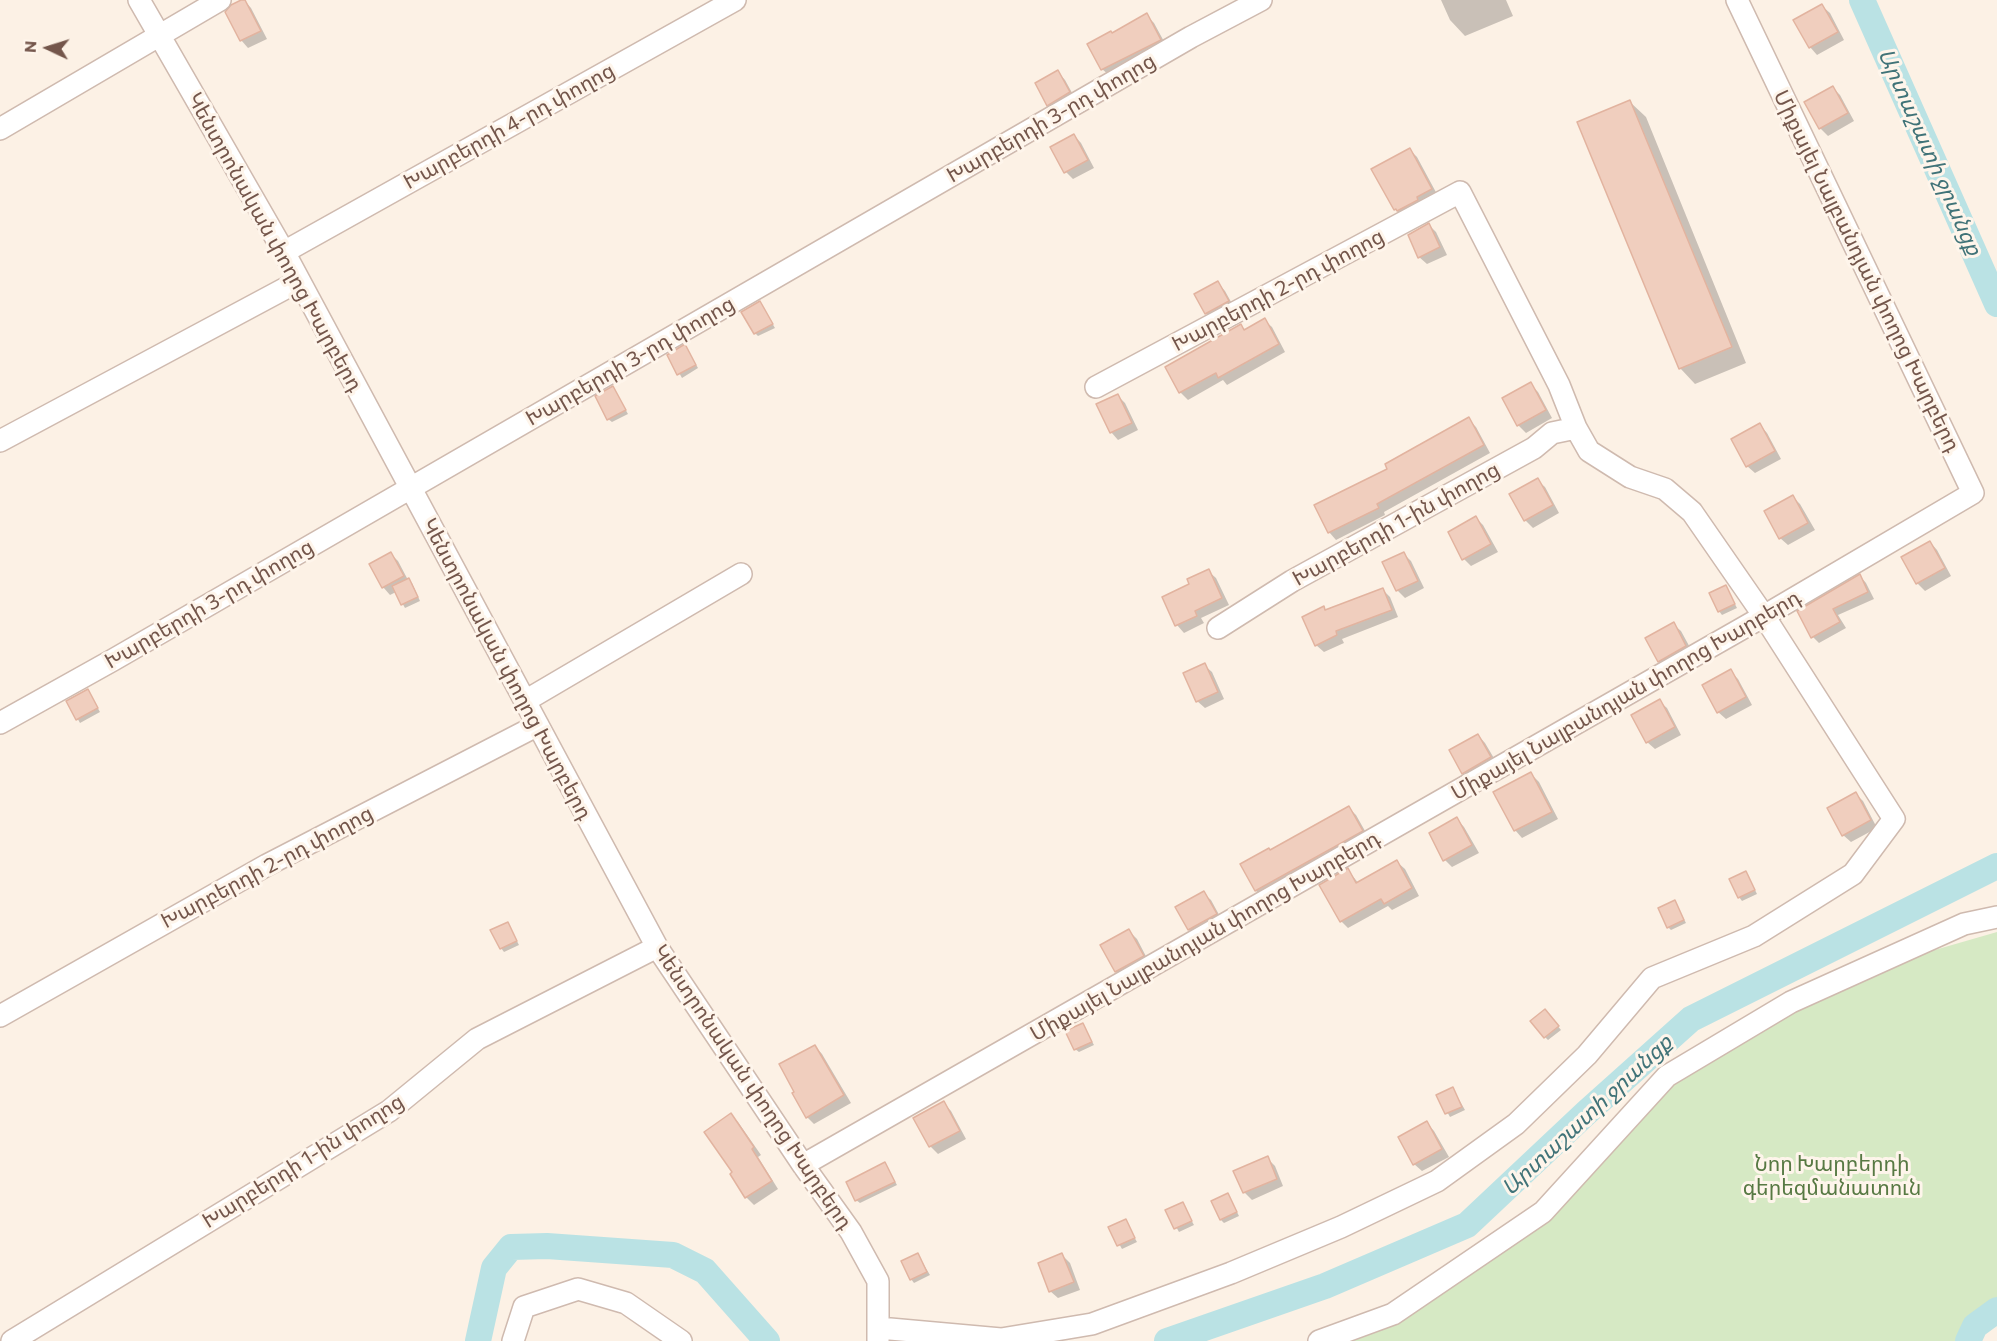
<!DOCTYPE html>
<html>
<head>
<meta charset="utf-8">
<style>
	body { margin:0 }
	#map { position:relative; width:1997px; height:1341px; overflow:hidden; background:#fcf1e5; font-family:Commissioner,sans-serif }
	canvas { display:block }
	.north { position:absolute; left:18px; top:18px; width:60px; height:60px; -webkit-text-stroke:4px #fef5eb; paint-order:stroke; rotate:274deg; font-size:16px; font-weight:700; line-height:24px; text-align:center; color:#74564b }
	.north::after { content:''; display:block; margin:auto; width:21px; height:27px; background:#74564b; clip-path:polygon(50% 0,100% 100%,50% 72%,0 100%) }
</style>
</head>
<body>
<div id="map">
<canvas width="1997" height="1341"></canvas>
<div class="north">N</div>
</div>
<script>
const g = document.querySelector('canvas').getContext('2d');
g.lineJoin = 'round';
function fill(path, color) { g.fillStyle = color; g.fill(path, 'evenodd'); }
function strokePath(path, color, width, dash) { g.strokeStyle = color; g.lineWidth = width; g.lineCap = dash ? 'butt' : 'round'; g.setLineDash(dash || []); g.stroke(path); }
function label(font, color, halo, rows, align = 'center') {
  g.font = font + ' Commissioner,"Noto Sans Armenian",sans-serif'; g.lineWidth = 6; g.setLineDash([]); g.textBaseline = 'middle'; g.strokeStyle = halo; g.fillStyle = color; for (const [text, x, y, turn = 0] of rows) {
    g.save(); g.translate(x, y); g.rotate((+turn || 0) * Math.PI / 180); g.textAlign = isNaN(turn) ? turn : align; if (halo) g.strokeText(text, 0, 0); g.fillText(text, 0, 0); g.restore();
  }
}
const green = new Path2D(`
	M1997,932V1322L1976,1341H1329L1540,1225L1661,1074L1907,958Z`);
const shadow = new Path2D(`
	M244,0L251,8L267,39L248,48L241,40Z
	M1441,0H1506L1513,16L1465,36L1450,20Z
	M1822,6L1830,13L1844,40L1817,55L1810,47Z
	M1146,15L1154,23L1167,47L1110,76L1102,69Z
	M1058,72L1065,80L1076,100L1055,112L1048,105Z
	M1832,87L1840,95L1854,121L1828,136L1820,128Z
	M1630,102L1646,117L1746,363L1695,384L1680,368Z
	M1074,135L1081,143L1094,168L1073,179L1066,172Z
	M1409,149L1417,157L1438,196L1402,216L1395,209Z
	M1429,225L1436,232L1447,255L1427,264L1419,257Z
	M1218,283L1225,291L1235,309L1214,321L1206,313Z
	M760,303L775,328L758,336L755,333Z
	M1264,320L1272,327L1285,352L1227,385L1223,380L1188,400L1180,392L1241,326L1246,330Z
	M685,346L698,368L682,378L669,355Z
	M1530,384L1538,392L1552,418L1526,433L1518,425L1504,399Z
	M613,388L628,414L612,422L608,419Z
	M1118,396L1125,403L1138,430L1118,440L1111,432Z
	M1468,419L1476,427L1490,453L1384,512L1385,515L1336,540L1329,532L1390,469Z
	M1760,425L1767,433L1781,459L1755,473L1747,466Z
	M1537,480L1545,487L1559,513L1533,528L1525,520L1511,494Z
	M1793,497L1800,504L1815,530L1788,545L1780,538Z
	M1476,518L1483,525L1498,552L1471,566L1464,559Z
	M1930,542L1937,550L1951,576L1925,591L1917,583Z
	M391,554L398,561L408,580L412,583L420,601L405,608L396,592L390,595L383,587Z
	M1404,554L1411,561L1424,588L1405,598L1397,590Z
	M1208,571L1216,578L1229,605L1201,618L1204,623L1184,633L1177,625L1191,585Z
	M1860,576L1866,583L1874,599L1838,615L1846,628L1819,643L1813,637L1799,612Z
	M1726,587L1737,608L1722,615L1719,611Z
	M1383,590L1390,597L1398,617L1342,639L1344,643L1324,652L1316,645L1323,608L1326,611Z
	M1673,624L1681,631L1693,653L1667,668L1659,661Z
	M1204,665L1212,672L1224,699L1205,708L1197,701Z
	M1730,671L1738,679L1752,705L1726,719L1718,712Z
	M88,691L100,712L80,723L68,702Z
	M1659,701L1667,708L1681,735L1655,749L1647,742Z
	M1478,735L1485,743L1498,765L1471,780L1464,773Z
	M1531,774L1539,782L1558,819L1522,838L1515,830Z
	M1856,794L1863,801L1877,828L1851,842L1843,835Z
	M1349,808L1356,815L1369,838L1264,898L1256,891L1242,864L1270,852Z
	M1457,819L1464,827L1479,853L1452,867L1445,860Z
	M1397,862L1405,869L1419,896L1392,910L1388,906L1348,928L1341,921L1348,870L1359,884Z
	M1746,872L1757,894L1742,901L1739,897Z
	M1203,893L1211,900L1223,922L1196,937L1189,930L1177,907Z
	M1675,902L1686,923L1671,930L1668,927Z
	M508,924L519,945L504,952L501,948Z
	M1129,931L1137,939L1150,964L1124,978L1116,971Z
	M1548,1014L1561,1030L1548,1040L1545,1037Z
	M1082,1024L1094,1045L1079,1052L1075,1049Z
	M815,1046L822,1054L851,1103L814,1124L807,1117Z
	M1453,1089L1465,1110L1450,1117L1438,1096Z
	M944,1103L951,1111L966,1139L938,1154L930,1146Z
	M730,1115L738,1122L761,1155L758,1157L778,1189L754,1205L746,1197L732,1174L735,1172Z
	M1427,1123L1434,1131L1449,1157L1422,1171L1414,1164Z
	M1267,1158L1275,1166L1283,1186L1252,1200L1244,1192Z
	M885,1164L897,1185L860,1203L856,1200Z
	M1228,1194L1239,1216L1224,1223L1221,1220Z
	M1182,1204L1194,1225L1179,1232L1167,1211Z
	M1125,1221L1137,1242L1122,1249L1110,1228Z
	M918,1255L930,1275L914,1283L911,1279Z
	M1062,1255L1070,1263L1080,1290L1058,1298L1050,1291Z`);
const canal = new Path2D(`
	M1862,0L1997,304
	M478,1341L494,1268L511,1247L547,1246L673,1255L705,1271L767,1341
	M1167,1341L1325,1286L1467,1225L1586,1113L1691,1019L1997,866
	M1968,1341L1975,1326L1997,1310`);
const building = new Path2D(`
	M241,0H245L261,31L240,41L225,12L231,5Z
	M1822,4L1838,32L1809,48L1793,20Z
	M1147,13L1161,40L1101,70L1087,44L1111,31L1112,33Z
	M1058,70L1070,92L1047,106L1035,83Z
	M1833,86L1848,113L1819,129L1804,102Z
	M1630,100L1732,347L1679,369L1577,122Z
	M1074,134L1088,160L1064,173L1050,147Z
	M1410,148L1432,189L1417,197L1418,200L1397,211L1396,209L1394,210L1371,169Z
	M1429,223L1440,247L1418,258L1408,235Z
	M1218,281L1229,301L1205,314L1194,294Z
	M760,301L773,324L754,334L741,312Z
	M1265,318L1279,344L1218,378L1216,373L1179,393L1165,367L1241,324L1244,330Z
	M685,344L696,365L677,375L667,355Z
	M1531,382L1546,410L1517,426L1502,398Z
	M613,386L626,410L607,420L595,396Z
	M1118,394L1132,423L1110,433L1096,404Z
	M1469,417L1484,445L1377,504L1379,508L1328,533L1314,505L1387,469L1385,464Z
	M1760,423L1775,451L1746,467L1731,439Z
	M1538,478L1553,505L1524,521L1509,494Z
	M1793,495L1808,523L1779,539L1764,511Z
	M1476,516L1491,544L1462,560L1448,532Z
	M1930,541L1945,568L1916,584L1901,557Z
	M391,552L404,576L382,588L369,564Z
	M1404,552L1418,581L1396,591L1382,562Z
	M1209,569L1222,598L1195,611L1197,616L1175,626L1162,597L1189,584L1187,579Z
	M1860,574L1868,592L1833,609L1840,622L1811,638L1797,611Z
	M409,578L418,597L401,605L392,586Z
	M1726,585L1735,604L1718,612L1709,593Z
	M1383,588L1392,610L1336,631L1337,635L1315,646L1302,617L1324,606L1325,610Z
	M1674,622L1686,646L1658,662L1645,638Z
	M1205,663L1218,692L1196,702L1183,673Z
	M1731,669L1746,697L1717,713L1702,685Z
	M88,689L98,708L76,720L66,701Z
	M1660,699L1675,727L1646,743L1631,715Z
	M1478,734L1491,757L1462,774L1449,750Z
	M1531,772L1552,812L1514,831L1493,792Z
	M1856,792L1871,820L1842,836L1827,808Z
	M1349,806L1363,831L1255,891L1240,864L1269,848L1270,850Z
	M1457,817L1472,845L1443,861L1429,833Z
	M1397,860L1412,888L1384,904L1381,899L1340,922L1319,885L1348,868L1356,883Z
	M1746,871L1755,890L1738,898L1729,879Z
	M1204,891L1217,914L1188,930L1175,907Z
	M1675,900L1684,920L1667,928L1658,908Z
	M508,922L517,941L500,949L490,930Z
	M1129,929L1144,956L1115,972L1100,945Z
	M1545,1009L1559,1026L1544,1038L1530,1021Z
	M1083,1023L1092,1042L1074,1050L1065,1031Z
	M815,1045L844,1095L806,1118L792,1093L794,1092L779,1064Z
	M1453,1087L1462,1107L1445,1114L1436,1095Z
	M944,1101L960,1131L929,1147L913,1118Z
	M731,1113L754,1147L752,1149L772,1181L745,1198L730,1174L732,1172L704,1132Z
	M1427,1121L1442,1149L1413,1165L1398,1137Z
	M1268,1156L1277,1179L1243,1193L1233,1171Z
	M885,1162L895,1182L855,1201L846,1182Z
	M1228,1193L1237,1212L1220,1220L1211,1201Z
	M1183,1202L1192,1221L1174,1229L1165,1210Z
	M1126,1219L1135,1238L1117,1246L1108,1227Z
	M918,1253L927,1272L910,1280L901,1261Z
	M1062,1253L1074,1282L1049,1292L1038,1263Z`);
const street = new Path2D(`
	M139,0L284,252L657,947L803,1165L851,1232L878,1281V1341
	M0,129L220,0
	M284,252L735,0
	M0,441L299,281
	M1218,628L1292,581L1534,448L1552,433L1576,428
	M525,701L741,574
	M0,723L113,660L1191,37L1261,0
	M0,1016L267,865L538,725
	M803,1165L1764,616L1973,493L1737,0
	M879,1328L1001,1339L1092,1324L1231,1273L1341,1227L1437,1181L1516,1124L1587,1055L1652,978L1754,936L1853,874L1894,819L1764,616L1692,512L1665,489L1630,477L1589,451L1576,428L1559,385L1460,192L1096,387
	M12,1341L389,1111L477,1039L657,947
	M513,1341L524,1307L578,1289L626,1303L681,1341
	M1319,1341L1393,1314L1543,1212L1667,1076L1791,1002L1964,924L1997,917`);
const streetNames = [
	["Խարբերդի 3-րդ փողոց",1051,118,-30],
	["Խարբերդի 4-րդ փողոց",509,126,-29],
	["Կենտրոնական փողոց Խարբերդ",275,242,61],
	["Միքայել Նալբանդյան փողոց Խարբերդ",1867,271,64],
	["Խարբերդի 2-րդ փողոց",1278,290,-28],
	["Խարբերդի 3-րդ փողոց",630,361,-30],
	["Խարբերդի 1-ին փողոց",1396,524,-29],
	["Խարբերդի 3-րդ փողոց",209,604,-30],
	["Կենտրոնական փողոց Խարբերդ",507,669,62],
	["Միքայել Նալբանդյան փողոց Խարբերդ",1626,695,-30],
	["Խարբերդի 2-րդ փողոց",267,867,-28],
	["Միքայել Նալբանդյան փողոց Խարբերդ",1205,936,-30],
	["Կենտրոնական փողոց Խարբերդ",753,1087,56],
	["Խարբերդի 1-ին փողոց",303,1161,-32]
];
const parkNames = [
	["Նոր Խարբերդի",1832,1164],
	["գերեզմանատուն",1832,1188]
];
const waterNames = [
	["Արտաշատի ջրանցք",1930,152,66],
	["Արտաշատի ջրանցք",1587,1115,-43]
];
fill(green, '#d6e9c4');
fill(shadow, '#0003');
strokePath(canal, '#bae2e4', 26);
fill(building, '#f0cebe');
strokePath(building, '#e2b39f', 1.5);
strokePath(street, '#cfbaaf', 24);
strokePath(street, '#fff', 21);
label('21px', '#74564b', '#fef5eb', streetNames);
label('21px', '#577943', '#fef5eb', parkNames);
label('italic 22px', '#407378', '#fef5eb', waterNames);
</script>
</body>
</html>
